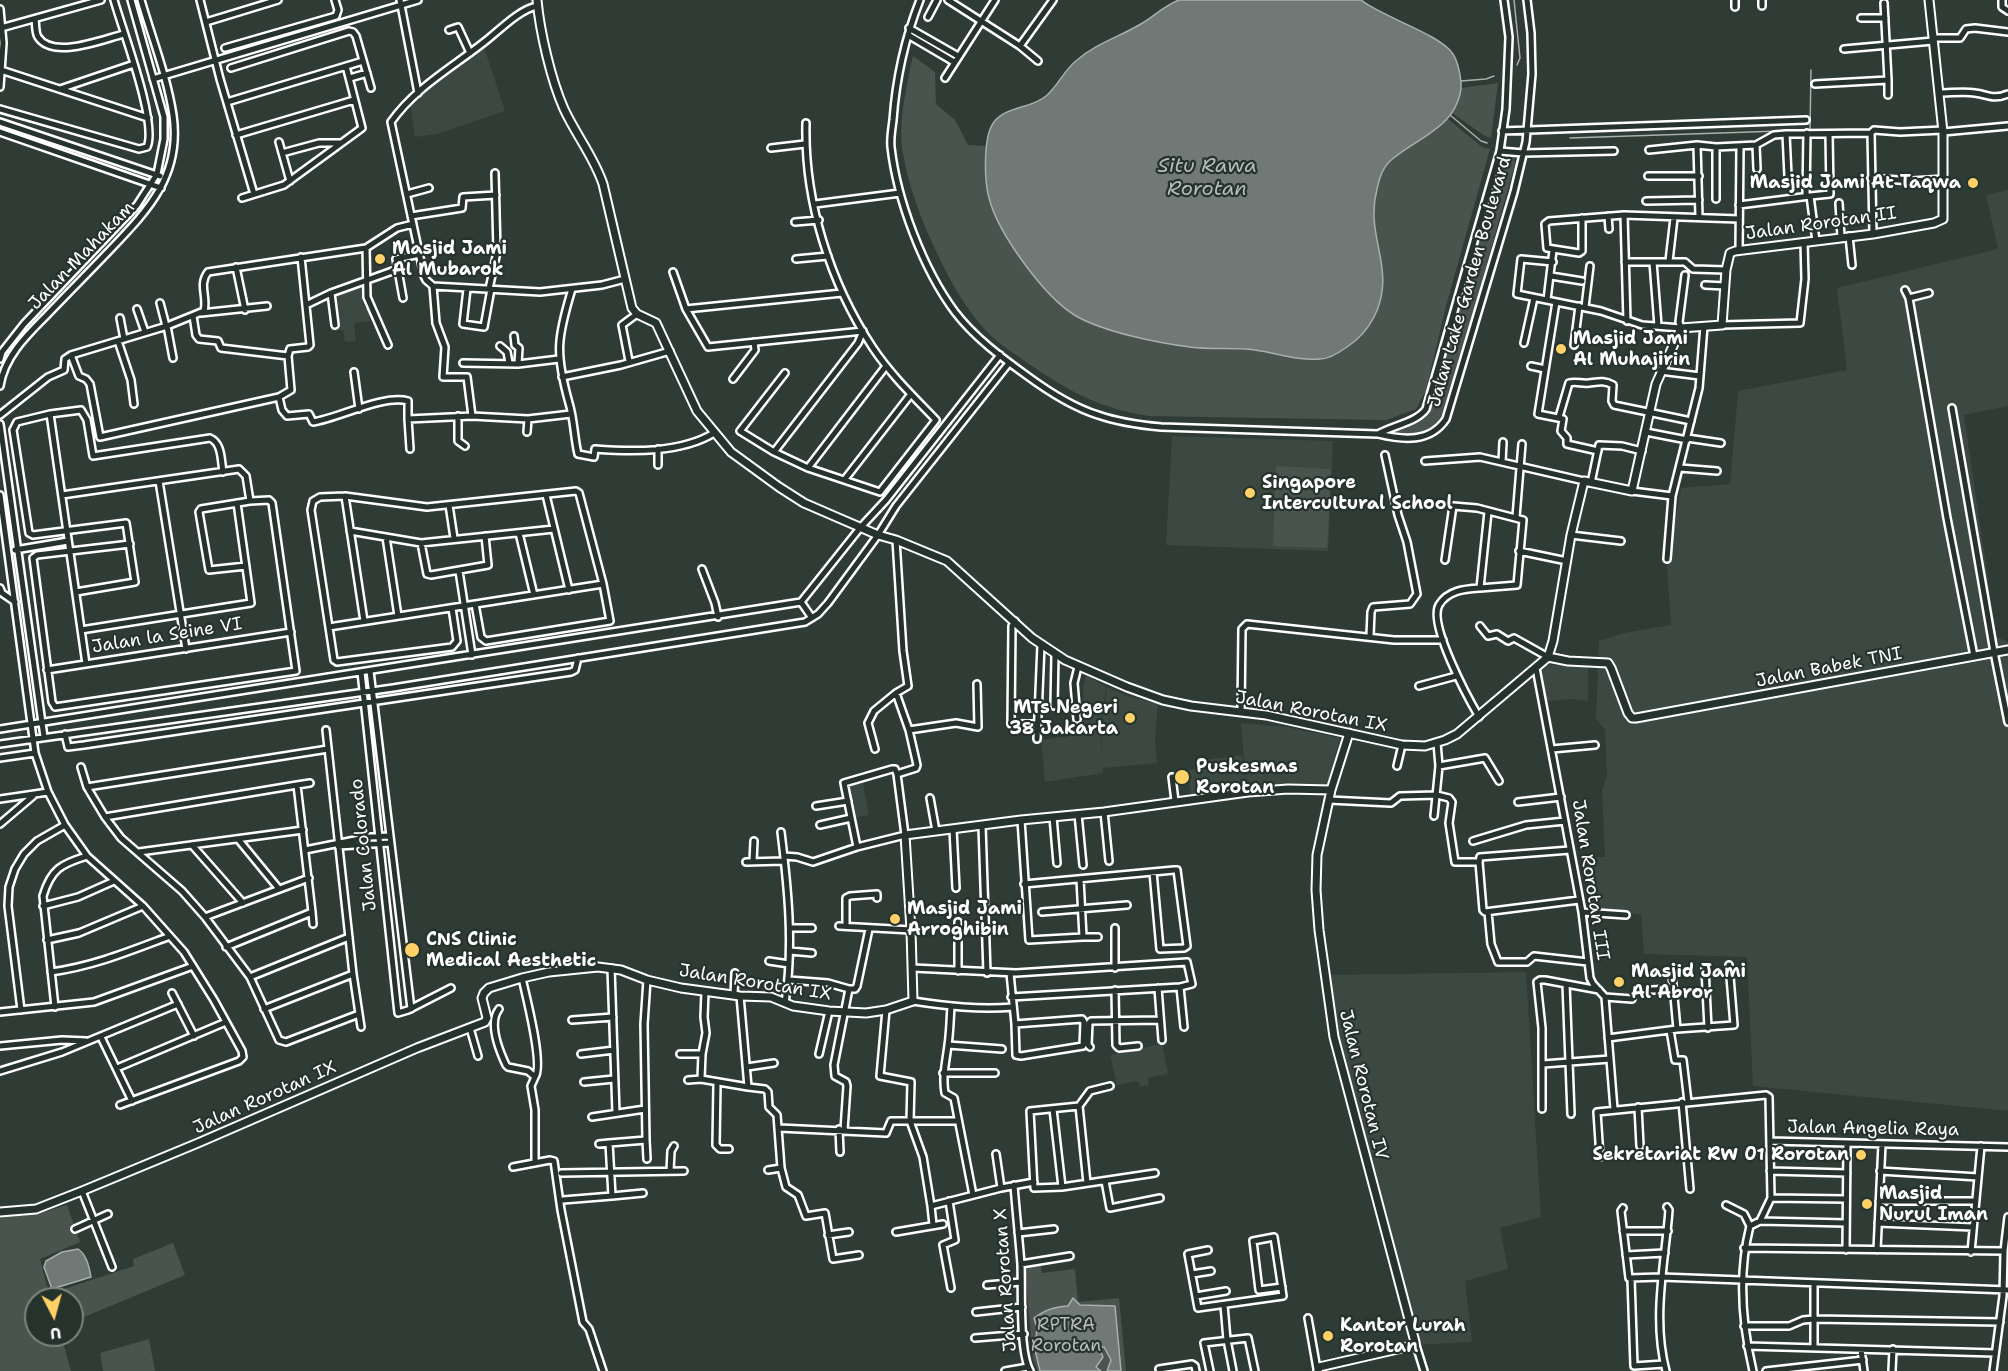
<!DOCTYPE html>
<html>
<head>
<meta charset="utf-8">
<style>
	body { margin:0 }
	#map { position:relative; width:2008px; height:1371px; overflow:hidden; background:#2f3b35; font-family:"Shantell Sans",sans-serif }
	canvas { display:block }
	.north { position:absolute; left:24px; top:1287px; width:60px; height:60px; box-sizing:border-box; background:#26332d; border:2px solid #7d8581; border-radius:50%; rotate:174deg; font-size:16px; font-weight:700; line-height:24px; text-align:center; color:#fff }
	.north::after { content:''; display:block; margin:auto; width:21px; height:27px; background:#ffd166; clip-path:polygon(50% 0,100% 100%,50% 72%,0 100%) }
</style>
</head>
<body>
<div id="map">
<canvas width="2008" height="1371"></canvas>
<div class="north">U</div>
</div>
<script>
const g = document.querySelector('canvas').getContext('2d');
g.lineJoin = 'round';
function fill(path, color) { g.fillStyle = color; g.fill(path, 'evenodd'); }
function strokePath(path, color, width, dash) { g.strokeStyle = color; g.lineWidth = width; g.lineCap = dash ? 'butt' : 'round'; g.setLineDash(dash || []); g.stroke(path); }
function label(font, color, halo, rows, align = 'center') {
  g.font = font + ' "Shantell Sans",sans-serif'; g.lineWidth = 4.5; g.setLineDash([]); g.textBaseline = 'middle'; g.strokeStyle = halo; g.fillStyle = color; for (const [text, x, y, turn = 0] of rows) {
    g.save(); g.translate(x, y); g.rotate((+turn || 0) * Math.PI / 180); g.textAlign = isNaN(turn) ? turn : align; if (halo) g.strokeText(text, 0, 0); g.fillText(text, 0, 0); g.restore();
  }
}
const built = new Path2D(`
	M484,47L505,111L437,134L415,137L410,102L422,90Z
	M2008,190V406L1964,415L1995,628L1997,637L2008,642V1111L1753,1086L1747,957L1644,954L1641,915L1594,908L1580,857H1605L1602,791L1607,775L1605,730L1596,719L1599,641L1624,633L1671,625L1667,568L1681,488L1730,484L1738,391L1847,370L1837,288L1998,249L1986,195Z
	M361,288L363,305L368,310L370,321L354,323L356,341L345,342L343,330L331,331L328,300L338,292Z
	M1172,436L1333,441L1328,551L1166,545Z
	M1588,664V701L1570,699L1541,702L1540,665Z
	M1086,675L1106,687L1100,732L1102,759L1101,731L1107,687L1127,696L1158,704L1155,738L1157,763L1103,768V773L1045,782L1041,740L1085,734L1083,689Z
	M1241,723L1286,727L1340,738L1326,788L1246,790L1191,796L1188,770L1196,769L1195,761L1242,755L1246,785Z
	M862,779L869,815L848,819L840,784Z
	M1526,972L1541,1217L1500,1228L1508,1269L1465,1281L1472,1342L1413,1345L1333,1043L1322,975Z
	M1162,1044L1168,1074L1148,1078L1149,1085L1140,1087L1138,1081L1117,1085L1110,1055Z`);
const green = new Path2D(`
	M913,56L935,72L936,104L955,120L968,145L986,146C982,195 994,216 1022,254C1035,271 1047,290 1061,305C1089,334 1178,346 1217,349C1229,350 1242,348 1254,350C1266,352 1278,355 1289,357L1374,231C1367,159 1400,156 1448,119L1482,147L1490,149L1446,306L1426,390L1416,409L1386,420L1149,416C1099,408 1070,392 1029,364C1012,352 994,341 980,324C956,295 941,263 926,229C915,202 906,176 902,147C899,120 907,83 913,56Z
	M1498,83L1491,138L1485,136L1452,113L1461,88Z
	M1503,158H1514L1515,164L1476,302L1441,417C1427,435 1416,435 1395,434L1393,431L1395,429C1413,424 1422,424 1431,406Z
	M1276,466L1331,469L1327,548L1273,546Z
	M67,1205L80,1242L40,1259L49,1294L134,1266L133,1259L173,1243L185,1275L72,1322V1299H36V1335H61L71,1371H0V1218L41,1213Z
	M1040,1260L1042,1273L1075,1269L1078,1302L1119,1298L1126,1371H1038L1033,1359L1024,1263Z
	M149,1339L155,1371H103L100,1353Z`);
const water = new Path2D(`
	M1179,0H1361C1382,17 1440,34 1453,54C1458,62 1460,73 1461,82C1462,95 1455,111 1446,120C1430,137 1406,146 1389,162C1382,169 1379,179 1377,189C1364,238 1398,269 1374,317C1368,329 1359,339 1347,347C1340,352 1329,359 1320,359C1298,361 1277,353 1255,350C1234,347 1212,350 1190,347C1158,343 1104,332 1076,316C1044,297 998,233 989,198C985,183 985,165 986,150C987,141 988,130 994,122C1006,106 1031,109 1046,96C1058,86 1064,70 1077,60C1095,44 1119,37 1139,25C1154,17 1163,6 1179,0Z
	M78,1249C87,1255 89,1267 91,1277L52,1289L44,1267L46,1261L62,1252Z
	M1073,1298L1080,1305L1115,1306L1121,1371H1107L1111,1360L1104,1347L1099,1348L1103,1357L1096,1367L1101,1371H1040L1035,1350L1037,1328L1034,1318C1045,1310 1053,1307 1068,1306Z`);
const stream = new Path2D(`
	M1514,0L1520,58L1517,65
	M1461,81L1486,79L1494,76
	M1450,115L1481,141L1487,143
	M1570,138L1810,130L1811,70`);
const minor = new Path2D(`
	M200,0L220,79L254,194
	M400,0L418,93
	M920,0C905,38 896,79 893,120C892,129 890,138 891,147C897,200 923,269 955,312C974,337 1001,357 1026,375C1049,392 1072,407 1098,415C1118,422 1139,425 1161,427L1378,434C1403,440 1430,443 1446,419L1514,192L1526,142L1532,74L1531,33L1527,0
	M948,0L1020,46L1038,61
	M1735,0V7
	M1762,0V6
	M2002,0V7L2008,11
	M0,9L3,43L0,87
	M928,17L937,0
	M1861,18H1885
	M35,19C36,25 35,32 38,37C53,60 103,39 124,34
	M206,22L278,0
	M1,28L101,0
	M909,28L958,56
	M449,30L458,27L470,53
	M908,35L954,62
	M1933,38H1960L1966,29L1975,28L2008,32
	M1020,46L1053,0
	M225,48L336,16L338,10L335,0
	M1844,49L1933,41
	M231,68L349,31L353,32L356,36L371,88
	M1,70L148,118
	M350,78L367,73
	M945,78L995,0
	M153,79L418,0
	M1888,80V95
	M1815,84L1888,80L1884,3
	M60,89L134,64
	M1940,93C1951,93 1964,91 1975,93C1989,95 1993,100 2008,94
	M227,102L363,61
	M0,109L139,149L147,147C158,123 122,29 114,0
	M0,122L160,176
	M1502,131L1806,120
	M0,132L161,188
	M1943,132L2008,126
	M1871,133L1873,234
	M1786,134L1788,176
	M236,135L354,100
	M279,142L290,181
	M1756,145L1757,169
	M771,148L805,144
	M1649,150L1697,145
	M1500,151L1523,153L1614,151
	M282,153L319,143H340
	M1648,176H1699
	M1871,178L1912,181L1944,179
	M407,194L429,188
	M1806,196L1807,133
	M1810,196L1830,194L1829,134
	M242,198L284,185L362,128L346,66
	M1716,199V147
	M1646,201L1699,200
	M1839,203L1841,237
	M815,204L900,193
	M1739,205L1810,196L1816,241
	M1624,215L1627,321
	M411,216L462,208L463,197L496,195
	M1608,216L1609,229
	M1699,217L1697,145L1716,147L1756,145L1774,135L1786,134L1871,133L1874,130L1900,132L1943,130
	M1582,218V251L1579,253L1547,248L1545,224L1549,221C1574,219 1599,217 1624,215L1739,219
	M795,222L819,220
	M1849,236L1852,265
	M366,248L367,297L388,345
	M1739,250L1740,147
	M796,259L828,256
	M1669,261L1674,218
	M1553,262L1521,259L1517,294L1601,311L1642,325L1681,328L1679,322L1685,275
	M1625,262H1685L1693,269L1726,270
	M1653,262L1658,326
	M236,267L245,310
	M673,272L686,309L708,347L863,331L858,343L774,452
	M1551,276L1582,281
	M1705,285L1725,286
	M433,286L540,292L602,285L625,279
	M467,289L463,324L484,327L491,289
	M489,289L497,252L495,173
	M572,289C557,338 555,353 569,403C574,419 574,437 578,454L594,457L595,449C633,452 681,453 714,433
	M1905,290L1909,298L1947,518L1974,656
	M403,298L396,259L420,254
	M1909,298L1929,293
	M1547,300L1553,250
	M1556,302L1538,414L1563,419L1561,431L1567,438V444L1598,451
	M160,303L166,326
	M306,305L331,293
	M1585,307L1590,266
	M137,309L145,332
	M686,309L842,293
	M201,313L267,306
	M193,316L196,335L199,339L218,341L221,348L288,356L291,390L279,397L282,410L287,416L309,414L313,422C339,418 384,394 408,401V419L472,416L528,419L571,414
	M120,318L124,339
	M335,325L331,293L398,269
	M1722,325L1800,323L1805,279L1804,242
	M167,326L173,358
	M514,336L515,345L519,348L518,364
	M118,341L131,380L134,404
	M1524,343L1534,298
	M1574,345L1579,306
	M500,346L507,352L509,363
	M71,355L79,376L86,379L90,384L100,437L279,397
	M288,356L290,349L308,347L310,345L301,257
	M0,359L2,352L24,324L137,205L157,174L164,139V117L131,0
	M629,361L622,325L637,314
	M463,363L518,364L559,359
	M1531,366L1545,369
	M1660,371L1700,376
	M354,372L359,409
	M785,373L740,431L774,452L808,468L880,492L936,420C914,397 891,375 873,348C830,283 804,201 806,123
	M562,377L621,365L670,351
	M733,379L755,350L754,342
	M0,386C4,357 27,335 47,315C67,294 87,274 107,253C146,212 182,177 173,115C167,76 152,38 141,0
	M1952,408L1994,652L2008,722
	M50,414L86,664
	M0,415L48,377L64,370L65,359L71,355L167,326L204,311C208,297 198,285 208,272L366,248L397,228L413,224
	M458,416V441L465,446
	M472,416L467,377H443L445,347L436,323L433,286L426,280L424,276L391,122C415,88 451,68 483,43C499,31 518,10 537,6
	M1559,417L1569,383C1576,381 1582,384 1589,383C1598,382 1604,380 1613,385L1612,401L1614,405L1691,421
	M408,419L410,449
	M0,424L44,737
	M527,432L528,419
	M1646,432L1687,440
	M1378,434C1394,425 1417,422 1426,409L1500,151L1506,109L1509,37L1504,0
	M1687,438L1721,443
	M658,449V465
	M1425,461L1480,457L1584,481
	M1502,462L1503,442
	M808,468L886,366
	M1680,468L1717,471
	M845,479L911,394
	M159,481L186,649
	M1591,483L1599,445L1622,446L1642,451
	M1632,491L1672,496
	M0,495L35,753
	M62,495L239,469L246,476L250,501
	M546,495L569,590
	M345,496L364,621
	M449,505L454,538
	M1516,517L1522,444
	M350,531L421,543L554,529
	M519,533L534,595
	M1571,535L1621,541
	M386,537L398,616
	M421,543L427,574L431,575L488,565L485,536
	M130,544L37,555L33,558L52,702L55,707L296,671L272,503L269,500L250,501L201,509L199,512L209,570L246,566
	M15,550L68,541
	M1519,551L1567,561
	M1667,559L1672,496L1699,388L1704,326
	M1445,560L1453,506L1477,508L1523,520L1517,585L1480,588
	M702,569L715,603L718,617
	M459,571L472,655
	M0,588L2,593L15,602
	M76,592L135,582L126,523L33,535L29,533L13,430L17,422L50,414L81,410L87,420L93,456L210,438C222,443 221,460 223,472
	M801,602L812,618
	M452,608L457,641L452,647L337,662L334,660L311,510L313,501L320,497L345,496L427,507L576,491L579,493L603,584L610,621L486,641L481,637L475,604
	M1015,621L1012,626L1011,724H1038
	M1480,626L1488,636L1497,634L1508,641L1514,638L1548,657
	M329,627L603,584
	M81,630L251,603L237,503
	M1370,636L1371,612L1373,607L1410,604L1417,594L1407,542L1398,515L1385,455
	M1536,668L1582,912L1590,978L1593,984L1605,997L1614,1109
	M47,670L291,632
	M370,671L411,1009
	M361,672L398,1013L408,1010L451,988
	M1419,686L1456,676
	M1054,706L1055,654
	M1241,712L1242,629L1247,624L1394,640H1443
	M1479,717C1468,698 1428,624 1439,605C1448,590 1465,589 1480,588L1488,512
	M1077,719L1074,683L1078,667
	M0,729L801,602L860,528L886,500L1000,355
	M326,730L353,974L361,1027
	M909,730L956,723L978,727L977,684
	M65,734L68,747L84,745L571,672L575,670L578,658
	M1037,739L1041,645
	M0,744L393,688L805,622L818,614L828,603L878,535L896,506L1009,363
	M875,749L868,723L874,711L896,693
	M1552,749L1595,745
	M0,758L35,753L48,792L65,825L87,856L143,906L184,952L214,1000L242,1051L243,1057L239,1061L120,1105
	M1397,766L1402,745
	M1439,766L1485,758L1499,781
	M81,767L87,787L105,817L121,838L182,891L205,917L250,977L279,1040L286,1042L359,1014
	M1172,777L1175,801
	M297,785L310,783
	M87,787L328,749
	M930,798L936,831
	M0,799L48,792
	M1329,800L1391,803L1400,796L1437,795L1449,798L1452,802L1449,823L1455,862H1479
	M1518,802L1561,797
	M816,806L848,801
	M1104,812L1109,861
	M1078,814L1083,865
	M1434,816L1439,766L1437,743
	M105,817L297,785L312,912L226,947
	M1053,817L1057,863
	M1021,820L1029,940L1083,937L1080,879
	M0,824L33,796
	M820,825L851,818
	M982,826L987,973
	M953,829L956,888
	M781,832C788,889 794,946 785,1003
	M238,839L279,889
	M1473,841L1526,825L1565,821
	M192,845L243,903
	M338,846L390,843
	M857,847L844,783L892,769H895L897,774
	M305,850L370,837L389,836
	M1570,850L1480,857L1479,862L1483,910L1485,912L1579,900
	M139,852L303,830
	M784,856L797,857L813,862L857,847L905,835L897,774L916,768L917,765L909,730L896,693L908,686L903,651L896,540
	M746,862L784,861
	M753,862L754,841
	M1024,884L1174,870H1177L1187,946L1184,948L1160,949L1153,872
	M43,906L78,897L114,881
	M312,912L313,924
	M1042,912L1127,905
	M1488,912L1491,944L1498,962H1527L1534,956L1588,962
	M1582,912L1626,915
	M205,917L309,878
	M958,922V971
	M839,926L911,930
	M846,926V898L850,896L877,894V898
	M791,928H812
	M1115,928V968
	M1083,937H1098
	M47,940L79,933L143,906
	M790,951L812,953
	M769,961L789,964
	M611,968L616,1113
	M913,968L1016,973L1187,962L1192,984L1180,987L1011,997
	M1705,969L1708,1028
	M51,972C94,966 130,951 170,936
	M1010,973L1015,1024L1016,1055L1021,1056L1083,1046L1084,1022L1082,1019L1015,1024
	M1672,975L1677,1029
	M250,977L349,937
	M522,978C526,996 544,1065 535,1077
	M789,980L828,983L849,989
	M1566,984L1571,1114
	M1180,987L1184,1027
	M1158,988L1162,1040
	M1115,990L1116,1045L1119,1048L1138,1046
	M1652,990L1673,989
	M705,992L704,1017L706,1033L702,1054L701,1079L748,1087
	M172,993L194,1036
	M734,995L735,973
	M740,996L748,1087L765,1089L768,1092L769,1107L777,1115L781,1168L786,1187L798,1195L806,1216L825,1213L833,1259L859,1255
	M1605,997L1632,999
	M913,1001C946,1006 979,1010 1013,1007
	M55,1007L43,896C51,869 61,864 87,856
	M951,1007C950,1019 950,1032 948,1045C946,1062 942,1076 945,1093L954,1098L973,1195
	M264,1009L353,974
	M499,1009C488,1023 499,1050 506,1065L508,1067L528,1071L535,1077L531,1086L535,1110V1163
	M21,1010L8,906L9,887L15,869L24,854L37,841L65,825
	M886,1010L880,1076L911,1082L910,1121H958
	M0,1012L94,1002L193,966
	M572,1020L613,1017
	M470,1028L478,1056
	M1670,1030L1675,1060H1683L1688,1102
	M101,1037L132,1101
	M1608,1038L1677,1029L1734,1025L1729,965
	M948,1045L1002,1049
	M0,1046L62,1040L86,1041
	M1090,1047L1088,1045L1089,1023L1091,1021L1160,1020
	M581,1054L614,1050
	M680,1054H702
	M819,1054L829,1011
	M1543,1064L1610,1059
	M747,1067L774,1063
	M117,1068L226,1022
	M0,1071L62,1052L178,1004
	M943,1073H995
	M688,1080L701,1079
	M584,1082L614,1079
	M717,1083L716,1145L720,1149H729
	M1110,1086L1090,1091L1079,1106L1030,1111L1034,1188L1062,1187L1155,1173
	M1682,1102L1690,1189
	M1079,1106L1087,1183
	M1638,1107L1640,1146
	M1053,1109L1062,1187
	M1542,1109V1028L1537,982L1540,980H1545L1599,990
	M592,1117L645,1109
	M779,1128L886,1133L891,1121H910L923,1157L931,1206L1001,1188L1034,1182
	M839,1129L840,1152
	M844,1130L847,1086L846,1082L835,1076L834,1065L849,989H855L857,986L869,929
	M646,1140L647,1159
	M1770,1141L2008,1147
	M599,1144L609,1143
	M996,1154L1001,1188
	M1600,1157L1597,1112L1766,1095L1769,1097L1771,1198L1760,1221L1750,1226
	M513,1167L550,1160L554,1161L561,1210L583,1322L589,1329L603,1371
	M768,1170L781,1168
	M670,1171L671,1151L674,1146
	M1770,1171L1847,1173
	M1880,1171L1978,1177
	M561,1173L684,1171
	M1105,1181L1110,1208L1160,1198
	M1014,1185C1016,1212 1019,1238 1021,1264C1022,1290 1019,1351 1030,1371
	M82,1191L112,1267
	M612,1196L643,1193
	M1771,1198L1846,1199
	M563,1200L612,1196L609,1143L646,1140L644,1024L647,980
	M949,1201L955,1240L943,1245L951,1288
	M1879,1201H1975
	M1726,1205L1744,1214L1750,1226
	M931,1206L933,1225
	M1623,1208L1621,1211L1629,1278L1661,1277L2008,1290
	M1760,1221L1846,1223
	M1878,1223L1973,1227
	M1750,1226C1738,1273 1742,1324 1753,1371
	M75,1229L108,1214
	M1623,1231H1668
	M896,1232L943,1224
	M1018,1233L1054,1229
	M828,1235L849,1232
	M1744,1248L2004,1251
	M1208,1250L1188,1254L1198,1308L1283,1296L1274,1237L1253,1241L1259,1290L1282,1287
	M1846,1250L1847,1143
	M1877,1250L1882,1144
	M1971,1252L1981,1146
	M1626,1255L1665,1253
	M1021,1264L1070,1256
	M1192,1274L1211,1271
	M1631,1279L1634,1366L1664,1364
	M987,1285L1021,1282
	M1196,1296L1226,1291
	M1224,1305L1227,1340L1233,1371
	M976,1312L1022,1307
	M1308,1318L1317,1369
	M1744,1326H1789L1803,1320L1814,1319L2000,1322
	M975,1338L1024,1334
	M1415,1342L1424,1371
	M1747,1346L1995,1353
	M1814,1347V1283
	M1861,1350L1864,1371
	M1159,1369L1192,1364L1195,1366L1196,1371
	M1005,1371L1028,1367
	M1210,1371L1204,1343L1248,1338L1255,1371
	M1666,1371C1652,1318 1665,1263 1669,1210L1667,1207
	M1766,1371L1863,1360
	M1892,1371L1893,1349
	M1993,1371L2003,1296L2004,1251L2008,1217`);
const tertiary = new Path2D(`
	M537,0C540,32 551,80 564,109C576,135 594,157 603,184L632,308L637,314L656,323L697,411L731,452L779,487L804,503L878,535L896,540L947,561L1032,638L1065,660L1127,687L1163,700L1191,706L1266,715L1402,745L1425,746L1445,740L1457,734L1548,657L1553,641L1571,535L1584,481L1632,491L1656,384L1681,328L1722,325L1726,270L1730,253L1735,251L1873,234L1934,223L1943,219V132L1929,0
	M1548,657L1568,661L1608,663L1611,668L1628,713L1632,718H1636L2008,650
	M0,1212L36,1209L82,1191L198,1143L417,1048L485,1022L487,1018L482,998L484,993L489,988L522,978L549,972L598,967L621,970L647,980L681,988L740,996L771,997L793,1006L829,1011L866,1013L886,1010L913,1001L911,930L905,835L1021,820L1104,812L1248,792L1288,789L1331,790
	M1318,1371L1319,1367L1411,1346L1415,1342L1334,1037L1319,930L1316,890L1317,855L1331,790L1349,733`);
const markers = [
	[1973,183,6,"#ffd166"],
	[380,259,6,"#ffd166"],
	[1561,349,6,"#ffd166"],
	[1250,493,6,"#ffd166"],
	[1130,718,6,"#ffd166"],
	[1182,777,8,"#ffd166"],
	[895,919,6,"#ffd166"],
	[412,950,8,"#ffd166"],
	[1619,982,6,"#ffd166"],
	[1861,1155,6,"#ffd166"],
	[1867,1204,6,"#ffd166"],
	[1328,1336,6,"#ffd166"]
];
const poiNames = [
	["Masjid Jami At Taqwa",1961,183,"right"],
	["Masjid Jami",392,249],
	["Al Mubarok",392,270],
	["Masjid Jami",1573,339],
	["Al Muhajirin",1573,360],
	["Singapore",1262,483],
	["Intercultural School",1262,504],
	["MTs Negeri",1118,708,"right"],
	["38 Jakarta",1118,729,"right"],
	["Puskesmas",1196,767],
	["Rorotan",1196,788],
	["Masjid Jami",907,909],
	["Arroghibin",907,930],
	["CNS Clinic",426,940],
	["Medical Aesthetic",426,961],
	["Masjid Jami",1631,972],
	["Al Abror",1631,993],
	["Sekretariat RW 01 Rorotan",1849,1155,"right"],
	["Masjid",1879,1194],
	["Nurul Iman",1879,1215],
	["Kantor Lurah",1340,1326],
	["Rorotan",1340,1347]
];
const streetNames = [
	["Jalan Rorotan II",1821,224,-8],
	["Jalan Mahakam",82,256,-46],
	["Jalan Lake Garden Boulevard",1470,282,-74],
	["Jalan la Seine VI",167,636,-9],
	["Jalan Babek TNI",1829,668,-11],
	["Jalan Rorotan IX",1311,712,11],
	["Jalan Colorado",364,845,-96],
	["Jalan Rorotan III",1590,880,81],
	["Jalan Rorotan IX",755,983,9],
	["Jalan Rorotan IV",1363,1085,76],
	["Jalan Rorotan IX",265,1098,-24],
	["Jalan Angelia Raya",1873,1129,1],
	["Jalan Rorotan X",1006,1280,-94]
];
const parkNames = [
	["RPTRA",1066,1325],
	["Rorotan",1066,1346]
];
const waterNames = [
	["Situ Rawa",1207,167],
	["Rorotan",1207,190]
];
fill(built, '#3c4842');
fill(green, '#4a544f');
fill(water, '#707975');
strokePath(water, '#a9afac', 1.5);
strokePath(stream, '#a9afac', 1.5);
strokePath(minor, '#fff', 10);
strokePath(tertiary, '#fff', 11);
strokePath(minor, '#26332d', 5);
strokePath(tertiary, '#26332d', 7);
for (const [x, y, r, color] of markers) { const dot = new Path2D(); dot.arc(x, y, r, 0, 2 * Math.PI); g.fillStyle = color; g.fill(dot); strokePath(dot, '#26332d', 2); }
label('bold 18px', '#fff', '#26332d', poiNames, 'left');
label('18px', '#fff', '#26332d', streetNames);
label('18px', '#b7bbb9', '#26332d', parkNames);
label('italic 20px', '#b8bcba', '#26332d', waterNames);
</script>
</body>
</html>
